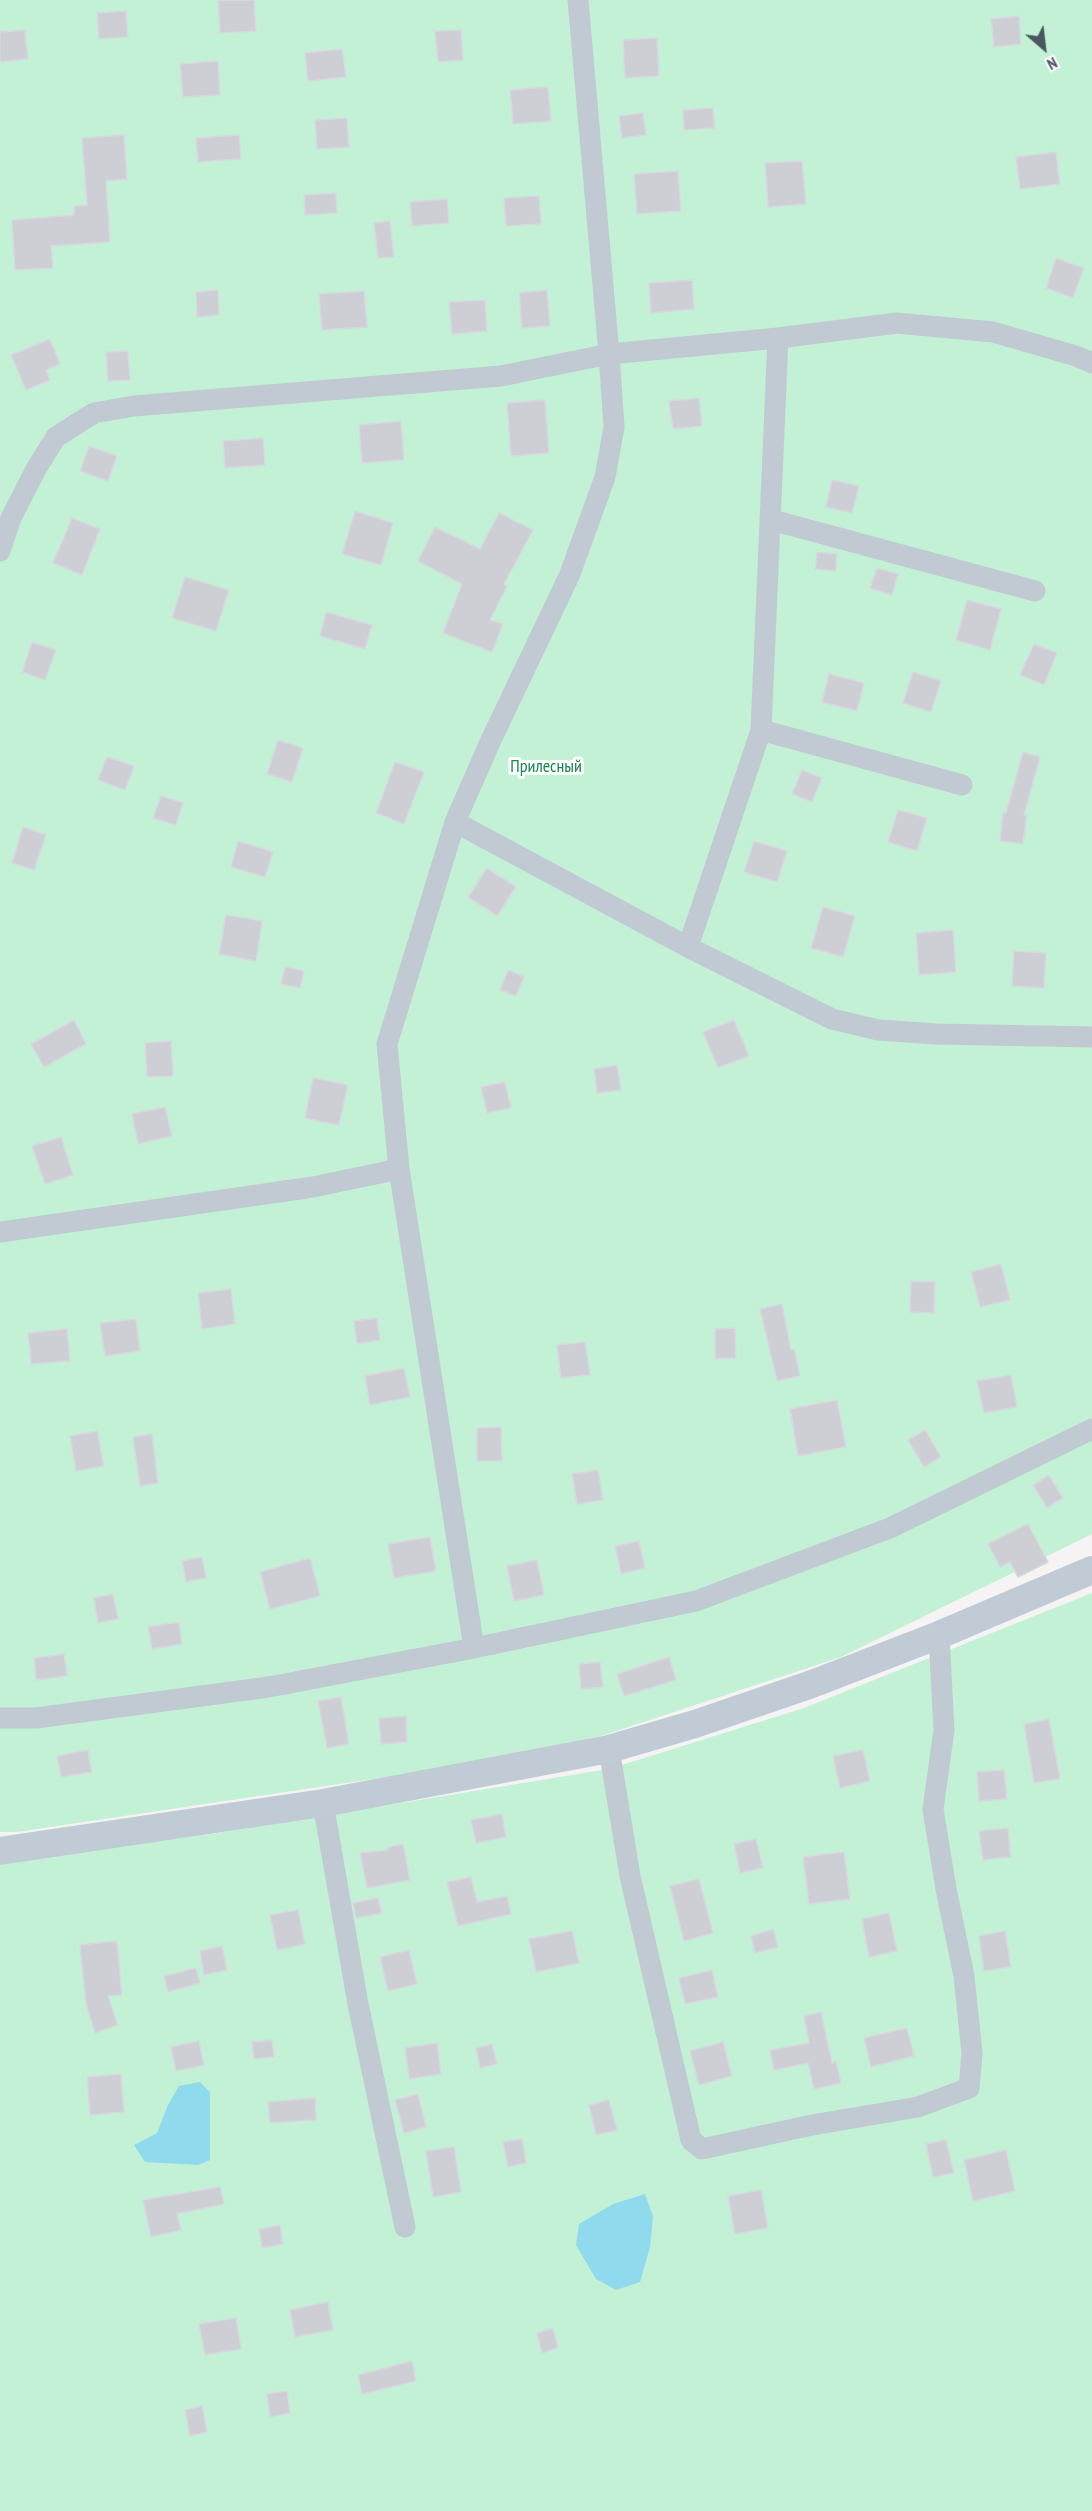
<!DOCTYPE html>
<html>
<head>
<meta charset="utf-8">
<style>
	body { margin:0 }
	#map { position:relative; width:1092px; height:2511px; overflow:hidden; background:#f5f3f3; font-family:"PT Sans Narrow",sans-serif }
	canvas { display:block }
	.north { position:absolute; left:1014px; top:18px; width:60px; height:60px; -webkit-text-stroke:4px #fff; paint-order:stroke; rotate:152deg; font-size:16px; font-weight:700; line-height:24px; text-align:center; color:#4a5661 }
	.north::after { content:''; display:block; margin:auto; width:21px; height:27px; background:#4a5661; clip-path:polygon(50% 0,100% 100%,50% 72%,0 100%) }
</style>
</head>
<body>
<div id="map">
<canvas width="1092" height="2511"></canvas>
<div class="north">N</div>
</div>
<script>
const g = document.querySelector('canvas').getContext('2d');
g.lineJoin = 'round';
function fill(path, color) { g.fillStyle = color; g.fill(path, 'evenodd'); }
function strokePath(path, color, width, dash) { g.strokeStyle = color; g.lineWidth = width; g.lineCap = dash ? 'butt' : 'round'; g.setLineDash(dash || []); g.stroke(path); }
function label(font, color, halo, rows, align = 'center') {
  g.font = font + ' "PT Sans Narrow",sans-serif'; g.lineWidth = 6; g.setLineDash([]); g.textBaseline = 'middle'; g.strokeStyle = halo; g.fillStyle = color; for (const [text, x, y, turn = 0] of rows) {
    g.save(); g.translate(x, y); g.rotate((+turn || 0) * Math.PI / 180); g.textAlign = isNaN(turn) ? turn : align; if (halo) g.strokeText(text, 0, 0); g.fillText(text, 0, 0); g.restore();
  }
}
const green = new Path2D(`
	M0,0H1092V1534L841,1657L598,1737L393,1776L17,1832H0Z
	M1092,1593V2511H0V1862L211,1834L609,1769L804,1708Z`);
const water = new Path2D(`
	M200,2082L210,2092V2160L198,2165L145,2162L134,2145L157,2133L168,2105L179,2086Z
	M645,2194L653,2216L650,2247L640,2282L616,2290L596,2279L576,2245L579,2224L613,2204Z`);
const building = new Path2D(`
	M218,0H254L256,31L220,33Z
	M126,11L128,37L99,39L97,13Z
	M1019,16L1021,44L994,47L991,19Z
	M25,30L28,59L0,62V32Z
	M461,30L463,60L438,62L435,31Z
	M657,38L659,76L625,78L623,40Z
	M342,49L346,77L308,81L305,53Z
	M218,61L220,95L183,97L180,64Z
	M548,87L551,121L513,124L510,90Z
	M713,108L715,128L684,130L683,110Z
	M643,113L646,135L622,138L619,116Z
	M347,118L349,147L317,149L315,120Z
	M124,135L127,179L106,181L110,242L51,246L53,268L15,270L12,220L74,215V206L87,205L82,138Z
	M239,135L241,159L198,162L196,138Z
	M1056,152L1060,184L1020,189L1016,157Z
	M802,161L806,204L768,207L765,163Z
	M678,171L681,211L637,214L634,174Z
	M336,193L337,213L305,215L304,195Z
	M539,196L541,224L506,226L504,198Z
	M447,199L449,223L412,226L410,202Z
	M390,221L394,257L378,258L374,223Z
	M1056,258L1084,268L1073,298L1046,288Z
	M692,280L694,309L651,313L649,283Z
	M218,290L219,315L197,317L196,292Z
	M547,290L550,326L522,328L519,293Z
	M364,291L367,327L322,330L319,294Z
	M485,300L487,331L452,334L449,302Z
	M50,339L60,364L46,370L50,380L26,390L11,355Z
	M128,351L130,380L108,381L106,352Z
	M699,398L702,426L673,429L669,401Z
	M545,400L549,453L511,456L507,403Z
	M401,421L404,460L362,463L359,425Z
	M263,438L265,465L225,468L223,441Z
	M89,446L117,456L108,481L80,471Z
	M832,480L859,486L852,513L826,507Z
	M355,511L393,523L381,565L342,554Z
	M499,513L533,530L504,584L507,586L490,620L503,624L492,652L443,633L462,584L418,561L435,527L480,549Z
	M72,518L100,529L82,575L53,563Z
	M817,552L837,554L836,571L815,569Z
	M877,568L898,574L892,595L870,588Z
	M185,577L229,590L216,631L172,618Z
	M967,600L1001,609L990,650L956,640Z
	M326,612L372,625L365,649L320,636Z
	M32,642L56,650L45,680L22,672Z
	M1034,644L1057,653L1044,685L1020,675Z
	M913,672L941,681L931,712L903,703Z
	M829,674L864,683L857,711L822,702Z
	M278,740L303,748L292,782L267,774Z
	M1023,752L1040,757L1024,815L1027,816L1023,844L1000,841L1003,813H1006Z
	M107,757L134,766L125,790L98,780Z
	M395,762L424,772L404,824L376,813Z
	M802,770L822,778L812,802L792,794Z
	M161,796L183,803L176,825L153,818Z
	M898,810L927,818L917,851L888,842Z
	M23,827L46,835L34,870L12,863Z
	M238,841L273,852L265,877L231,867Z
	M754,841L787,851L777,882L744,872Z
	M487,868L516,887L497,916L468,897Z
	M823,907L855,916L843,957L811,948Z
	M226,915L262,921L256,961L219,954Z
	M953,930L956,972L919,975L916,933Z
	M1014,951L1046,953L1044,988L1012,986Z
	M285,967L304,971L300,988L281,984Z
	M508,970L524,977L516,996L500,990Z
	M74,1020L86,1044L44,1067L31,1044Z
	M734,1020L749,1056L718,1068L703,1032Z
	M171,1041L173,1076L147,1077L145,1043Z
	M617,1065L621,1090L597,1093L594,1069Z
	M313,1078L348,1085L339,1125L305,1118Z
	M505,1082L511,1108L487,1113L481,1087Z
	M165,1107L172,1136L138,1144L132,1114Z
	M61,1137L73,1175L45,1184L32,1146Z
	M1001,1264L1010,1300L980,1307L971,1272Z
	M911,1281L935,1282L934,1313L910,1312Z
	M231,1289L235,1324L202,1329L198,1293Z
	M782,1304L791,1350L794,1349L800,1376L777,1381L760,1309Z
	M377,1318L380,1340L357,1344L354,1321Z
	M136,1319L140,1351L105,1356L100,1323Z
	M735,1328L736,1358L715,1359V1329Z
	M67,1329L70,1361L31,1364L28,1333Z
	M585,1342L590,1375L561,1378L557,1345Z
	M404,1368L410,1397L370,1405L365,1376Z
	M1011,1375L1017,1407L984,1413L977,1381Z
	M837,1400L846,1447L798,1456L790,1409Z
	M501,1427L502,1461H477V1428Z
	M925,1430L941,1457L924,1467L908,1440Z
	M97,1431L104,1466L76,1471L70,1436Z
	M152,1434L158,1483L140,1486L133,1437Z
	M598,1470L603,1500L577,1504L572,1474Z
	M1049,1475L1063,1498L1047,1508L1033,1485Z
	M1028,1524L1048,1562L1018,1577L1010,1562L1000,1567L988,1544Z
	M430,1537L436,1571L394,1578L388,1544Z
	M639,1541L645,1568L621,1574L615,1546Z
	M202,1557L206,1578L186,1582L182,1561Z
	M310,1558L320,1596L270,1609L260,1572Z
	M537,1560L544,1595L514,1601L507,1566Z
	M113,1594L118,1619L98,1623L94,1598Z
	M179,1622L182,1644L152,1649L148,1627Z
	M64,1654L67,1676L36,1680L34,1658Z
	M669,1657L676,1680L624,1696L617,1674Z
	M600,1662L603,1687L581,1689L579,1664Z
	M341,1697L349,1744L327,1748L318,1701Z
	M406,1716L407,1742L381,1744L379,1718Z
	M1049,1719L1060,1779L1034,1783L1024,1724Z
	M88,1750L92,1772L61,1777L57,1756Z
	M863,1750L870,1781L840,1788L833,1756Z
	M1004,1770L1007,1799L979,1801L977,1772Z
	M502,1814L506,1837L476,1843L471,1820Z
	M1008,1828L1011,1857L983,1860L979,1831Z
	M756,1839L763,1868L740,1873L734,1844Z
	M403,1844L410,1880L367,1888L360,1853L388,1850V1847Z
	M844,1852L850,1899L809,1904L803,1857Z
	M471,1877L477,1902L507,1896L511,1914L458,1926L447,1882Z
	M699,1879L713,1933L684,1941L670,1886Z
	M378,1898L382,1913L356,1918L353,1903Z
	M298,1910L305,1944L277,1950L270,1915Z
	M889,1913L897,1951L869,1957L862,1919Z
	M773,1929L778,1947L755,1953L751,1936Z
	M572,1931L579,1963L536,1972L529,1939Z
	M1005,1931L1011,1967L984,1971L979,1936Z
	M117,1941L122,1995L108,1996L118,2025L95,2033L86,2004L80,1945Z
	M222,1946L227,1970L204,1975L200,1951Z
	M409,1950L417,1984L388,1991L380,1957Z
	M196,1968L200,1983L168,1992L164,1976Z
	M712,1970L718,1997L685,2004L679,1978Z
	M821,2012L832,2063L836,2061L841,2083L814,2089L808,2063L774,2070L770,2050L809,2043L804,2016Z
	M907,2028L914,2056L871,2067L864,2038Z
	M272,2040L274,2057L254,2059L252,2042Z
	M199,2041L204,2065L176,2071L171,2047Z
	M723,2042L732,2076L699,2085L690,2051Z
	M437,2043L441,2074L409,2079L405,2048Z
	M492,2044L497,2064L480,2068L476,2048Z
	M121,2074L124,2112L90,2115L87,2077Z
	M418,2094L426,2127L404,2133L395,2100Z
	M315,2098L316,2120L270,2123L268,2102Z
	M609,2100L617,2130L596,2135L589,2105Z
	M522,2139L526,2163L508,2167L503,2142Z
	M946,2140L954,2173L933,2177L926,2144Z
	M454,2147L461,2192L433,2197L426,2151Z
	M1006,2150L1015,2191L973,2201L964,2160Z
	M220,2187L224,2204L177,2214L181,2230L151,2237L143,2200Z
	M761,2190L768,2228L735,2234L728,2196Z
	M280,2225L283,2244L262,2248L259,2229Z
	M328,2302L333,2330L295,2337L290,2310Z
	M236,2318L241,2349L205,2355L199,2324Z
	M553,2328L558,2348L542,2353L537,2333Z
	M412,2361L416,2381L362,2394L358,2375Z
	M287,2391L290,2413L270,2417L267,2394Z
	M202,2406L207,2432L190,2436L185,2410Z`);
const street = new Path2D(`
	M772,520L1035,591
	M0,551L11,518L36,469L56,437L94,413L134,406L501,376L609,354L778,338L897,323L993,332L1076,356L1092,363
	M761,730L962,785
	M455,822L688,947L832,1019L878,1030L937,1034L1092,1037
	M688,947L761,730L778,338
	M0,1232L313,1187L399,1169
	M474,1648L399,1169L387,1044L455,822L491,740L570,574L605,477L614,427L609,354L578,0
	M0,1718H36L269,1687L474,1648L696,1601L890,1528L1092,1429
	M609,1749L630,1876L691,2140L702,2149L812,2125L918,2107L969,2088L972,2053L964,1976L946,1889L933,1809L944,1730L939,1635
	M323,1803L358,2004L405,2227`);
const secondary = new Path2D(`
	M0,1851L323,1803L609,1749L695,1724L812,1684L939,1635L1092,1570`);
const parkNames = [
	["Прилесный",546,767]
];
fill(green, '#c3f1d5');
fill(water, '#90daee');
fill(building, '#cdcfd5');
strokePath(building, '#d7d9de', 1.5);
strokePath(street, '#c1cad2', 21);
strokePath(secondary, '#c1cbd6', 28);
label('18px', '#17864f', '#fff', parkNames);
</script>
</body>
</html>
